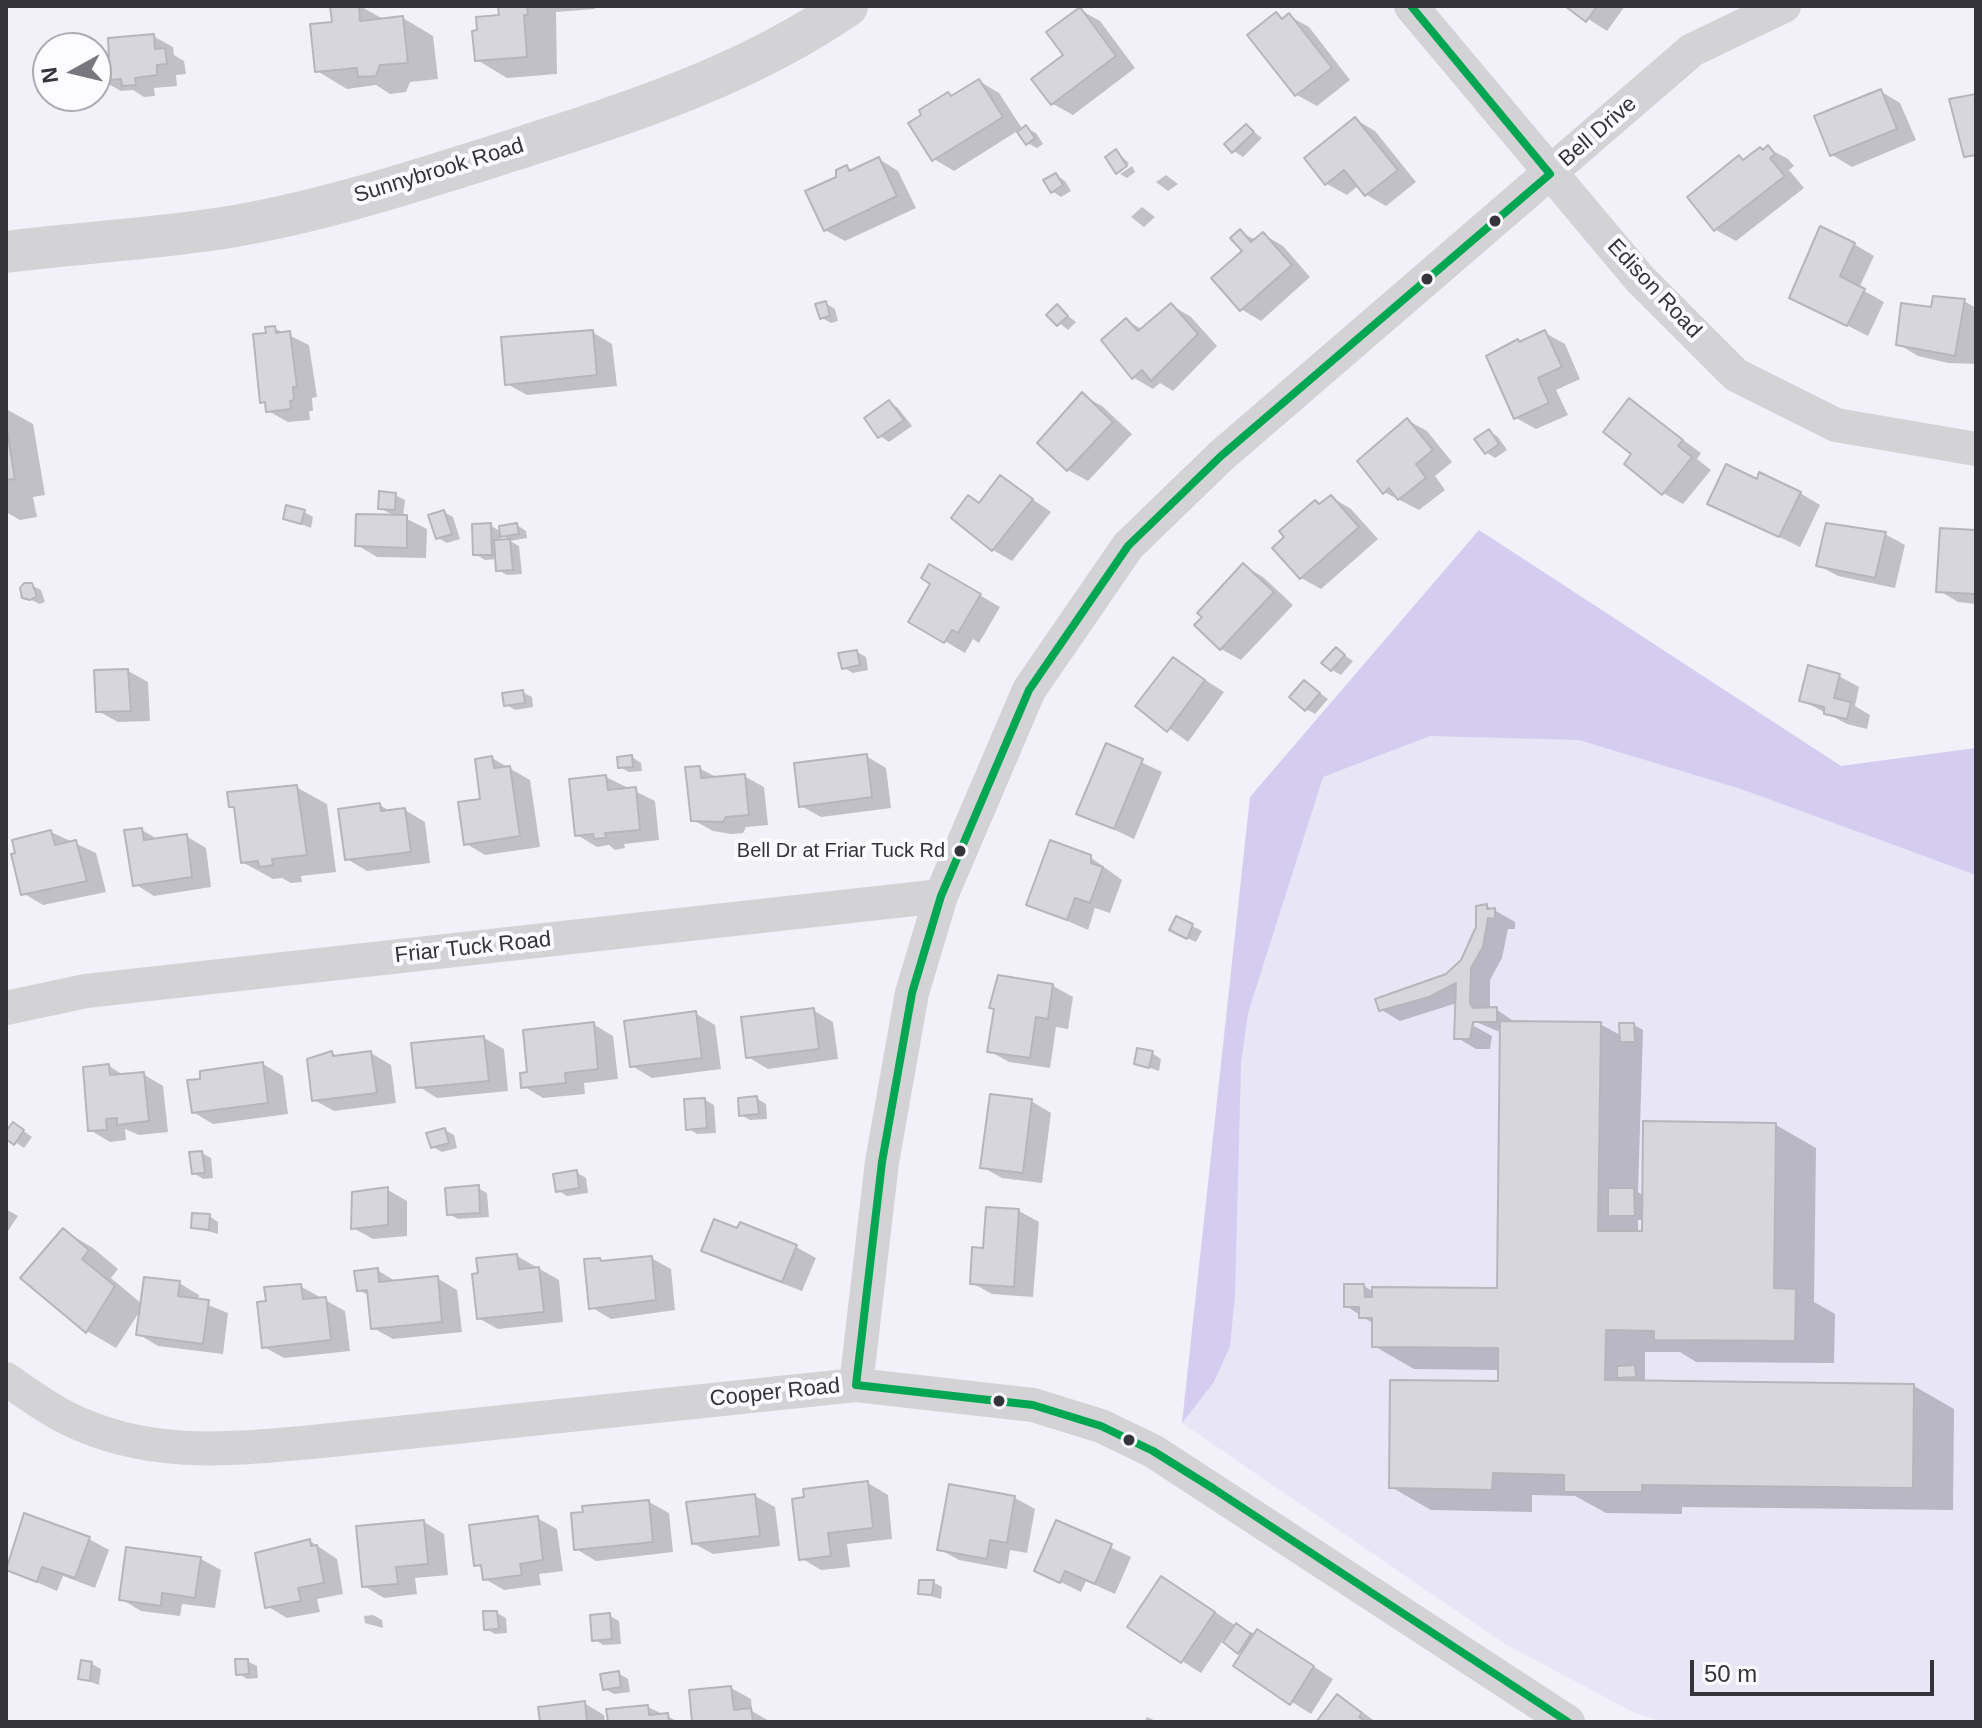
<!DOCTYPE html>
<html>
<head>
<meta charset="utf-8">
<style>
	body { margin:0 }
	#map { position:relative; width:1982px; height:1728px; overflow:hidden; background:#f2f0f9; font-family:Arial,sans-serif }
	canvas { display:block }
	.frame { position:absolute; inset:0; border:8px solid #36343b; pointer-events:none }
	.north { position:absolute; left:32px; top:32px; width:80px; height:80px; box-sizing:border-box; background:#fcfbff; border:2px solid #adabb1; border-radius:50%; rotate:262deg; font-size:22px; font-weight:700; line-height:32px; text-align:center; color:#36343b }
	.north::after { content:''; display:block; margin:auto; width:28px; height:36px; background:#78767e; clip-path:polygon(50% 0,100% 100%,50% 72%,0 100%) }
	.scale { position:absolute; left:1690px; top:1660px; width:244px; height:36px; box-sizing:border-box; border:4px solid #36343b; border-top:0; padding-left:10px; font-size:24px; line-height:28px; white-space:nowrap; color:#36343b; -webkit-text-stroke:6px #fcfbff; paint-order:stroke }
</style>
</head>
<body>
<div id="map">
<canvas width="1982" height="1728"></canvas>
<div class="frame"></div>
<div class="north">N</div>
<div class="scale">50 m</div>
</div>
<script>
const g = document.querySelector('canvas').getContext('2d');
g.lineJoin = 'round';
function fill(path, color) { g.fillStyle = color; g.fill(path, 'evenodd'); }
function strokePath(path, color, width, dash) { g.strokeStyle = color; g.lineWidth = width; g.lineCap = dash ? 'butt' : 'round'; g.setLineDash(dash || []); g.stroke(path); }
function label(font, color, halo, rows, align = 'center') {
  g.font = font + ' Arial,sans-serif'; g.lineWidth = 8; g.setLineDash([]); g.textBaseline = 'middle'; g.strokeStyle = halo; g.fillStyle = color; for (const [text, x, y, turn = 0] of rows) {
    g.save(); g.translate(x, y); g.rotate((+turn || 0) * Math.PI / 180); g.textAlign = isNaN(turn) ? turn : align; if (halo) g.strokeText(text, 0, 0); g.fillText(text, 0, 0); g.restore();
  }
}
const built = new Path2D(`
	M1479,530L1841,766L1976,748V1722H1663L1635,1713L1505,1644L1182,1423L1250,797Z`);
const forest = new Path2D(`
	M1479,530L1841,766L1976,748V875L1741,789L1579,740L1430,736L1323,777L1248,1013L1241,1063L1235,1295L1230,1346L1214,1382L1182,1423L1250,797Z`);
const shadow = new Path2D(`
	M348,6H360L385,20L403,18L433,36L438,79L410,82L406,92L390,94L376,85L347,89L317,71L334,24Z
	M500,6H595V9L556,12L557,74L507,78L477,60L501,17Z
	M1568,6H1625L1607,31Z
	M1080,10L1100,21L1135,68L1073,115L1053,104L1034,80L1066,55Z
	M1276,15L1285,20L1289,16L1309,27L1350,80L1317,106L1297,95L1250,35Z
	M153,36L173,47L174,55L184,61L186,74L176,75L177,86L154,88L155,96L144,97L133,90L121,91L101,80L112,60Z
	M979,81L999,93L1023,130L1026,128L1036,133L1043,144L1037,148L1027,143L1019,130L954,171L934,159L948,94L953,97Z
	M1880,91L1900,103L1916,140L1852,167L1832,155Z
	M1355,119L1375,131L1416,182L1386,206L1367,195L1359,185L1347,195L1327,184Z
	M1246,126L1262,138L1243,157L1234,151Z
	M1768,148L1788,159L1794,166L1789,170L1804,188L1736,241L1716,230L1739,157L1746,161Z
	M1116,152L1129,163L1119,173L1117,172Z
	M879,159L898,171L916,208L845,241L825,230L838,178L847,167L854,171Z
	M1132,166L1135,172L1127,178L1120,174Z
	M1056,175L1065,181L1071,191L1061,197L1052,191Z
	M1166,175L1178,184L1168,191L1156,182Z
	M1142,207L1155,217L1144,227L1131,217Z
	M1240,232L1256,240L1263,234L1283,246L1310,277L1261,321L1241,309L1244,251Z
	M1854,244L1874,256L1859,288L1884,302L1868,336L1792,297Z
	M1964,301L1976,308V364L1948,363L1918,356L1898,344L1933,309Z
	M825,303L835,309L838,321L831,323L822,318Z
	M1171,305L1191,317L1217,346L1173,391L1160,383L1153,389L1134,378L1104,340L1126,320L1143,330Z
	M1057,307L1076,322L1068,330L1049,315Z
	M274,328L309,345L317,397L312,398L313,411H309L310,420L288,422L268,411L267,405L262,401L268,335Z
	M592,332L612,344L617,386L527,395L507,384Z
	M1545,333L1565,344L1580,379L1556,390L1568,415L1536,429L1516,418L1521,343Z
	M1082,395L1102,406L1132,434L1088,481L1068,470Z
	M1630,401L1701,453L1697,459L1711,470L1683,504L1663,493L1634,454Z
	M889,402L898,408L912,426L889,442L880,436Z
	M6,409L33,424L45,495L33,497L37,517L20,520L6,512Z
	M1407,420L1427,431L1452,462L1435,476L1445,490L1419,510L1384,492Z
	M1489,431L1498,437L1507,450L1495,458L1486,452Z
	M1000,477L1051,512L1012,561L993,550L980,504Z
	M1758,481L1800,493L1820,505L1800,547L1710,503Z
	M395,495L405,500L403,517L427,529L426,558L377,557L357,545L396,517L380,508Z
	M1331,497L1351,509L1378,539L1321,589L1301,578L1321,506Z
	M304,512L313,517L311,528L285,518Z
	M444,512L453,517L460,539L447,543L438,538Z
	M490,525L501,532L517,525L526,531L527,538L510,541L519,546L522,574L507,575L498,570L497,559L485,560L475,554ZM500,534L511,541L500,542Z
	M1976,532V604L1958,602L1938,590Z
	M1885,534L1905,545L1895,588L1838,576L1818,565Z
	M1243,565L1263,577L1293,605L1241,660L1221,649L1197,624Z
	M930,566L1000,607L979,643L973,639L965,653L911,621L933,583Z
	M31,585L41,590L45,602L40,604L23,596Z
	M1337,650L1353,661L1341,675L1332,670Z
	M857,652L866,657L868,670L853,673L844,668Z
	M1173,659L1224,692L1188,742L1138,706Z
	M128,671L148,682L150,721L118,722L98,711Z
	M1839,676L1859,687L1855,706L1870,715L1867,729L1847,724L1801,700Z
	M1304,682L1328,699L1315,714L1306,709Z
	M522,692L532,697L533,707L515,710L506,704Z
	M1107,746L1162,772L1134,839L1079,813Z
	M866,756L886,768L891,808L821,817L801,806Z
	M632,757L641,763L642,771L629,772L620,767Z
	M492,758L530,780L540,847L485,855L465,843L482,801Z
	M699,768L718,778L744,776L764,787L768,825L746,827L743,833L731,834L713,831L693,820Z
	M606,777L655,801L659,840L624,844L625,848L615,850L609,845L597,847L577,835Z
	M296,787L327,804L336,872L301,876L302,882L291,883L282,878L273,879L242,862L237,810L231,806Z
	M380,805L391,812L405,810L425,822L430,863L367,871L347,859Z
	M142,830L159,840L186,836L206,848L211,887L154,896L135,884Z
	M51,832L96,853L106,892L43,905L23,893Z
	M1090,857L1122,880L1110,913L1095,908L1088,930L1029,904Z
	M1487,906L1515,922V929H1508L1502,958L1490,980V1009H1496L1516,1023L1600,1024L1622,1036L1634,1025L1643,1030L1638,1192L1644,1196L1776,1125L1816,1148L1814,1302L1835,1314L1834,1363L1696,1362L1680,1352H1645V1383L1914,1386L1954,1409L1953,1510L1682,1507V1514L1606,1513L1575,1496L1532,1495V1512L1431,1510L1391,1487L1500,1383V1370L1414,1369L1374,1346V1324L1346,1306L1364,1286L1374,1292L1499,1290L1502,1033L1474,1021V1026L1492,1036L1490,1049H1476L1456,1037L1457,1003L1400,1021L1380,1009L1447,975L1463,961ZM1638,1220H1644V1233H1638Z
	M1177,918L1202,931L1196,942L1181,935Z
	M1053,986L1073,997L1068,1029L1056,1027L1050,1068L1009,1062L989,1051L995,1010L991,1007Z
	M813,1010L833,1022L838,1059L768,1069L748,1057Z
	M695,1013L715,1025L721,1069L652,1078L632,1066Z
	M593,1024L613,1036L618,1079L584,1083L585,1094L543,1098L523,1086L529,1073Z
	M484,1038L504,1049L508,1091L437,1098L418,1086Z
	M332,1053L339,1057L371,1053L391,1065L396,1103L334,1111L314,1100Z
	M1152,1053L1161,1059L1159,1071L1136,1063Z
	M263,1064L283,1076L288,1114L213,1124L193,1112Z
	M109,1066L125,1076L143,1074L163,1086L168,1132L139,1135L125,1129L126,1140L110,1142L90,1130Z
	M756,1098L766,1104L767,1119L750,1120L741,1115Z
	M705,1100L714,1105L716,1133L697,1134L688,1128Z
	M1031,1101L1051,1113L1042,1183L1002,1178L982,1167Z
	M22,1130L32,1137L24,1148L6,1136Z
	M445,1130L454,1135L457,1148L442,1152L433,1147Z
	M202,1153L211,1158L213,1178L203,1179L194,1173Z
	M576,1172L586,1178L588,1193L567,1196L557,1190Z
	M478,1188L487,1193L489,1217L458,1219L449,1214Z
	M388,1190L407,1201V1236L373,1239L353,1228Z
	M6,1209L18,1216L6,1234Z
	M1019,1211L1039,1222L1033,1297L992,1294L972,1283Z
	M209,1216L218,1222V1234L193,1227Z
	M63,1230L93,1248L118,1269L111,1278L142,1304L179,1283L199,1295L198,1301L228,1313L223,1354L158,1346L138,1334L142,1308L116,1348L87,1331Z
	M796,1247L816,1258L802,1291L723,1261L704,1250Z
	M517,1256L559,1280L563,1322L498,1329L478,1318Z
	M651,1258L671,1269L675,1310L611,1319L591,1307L600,1260L606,1263Z
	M377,1270L397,1282L437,1278L457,1290L462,1332L393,1339L373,1328L370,1296L358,1290Z
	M300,1286L345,1311L350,1351L284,1358L264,1347Z
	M868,1483L888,1495L892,1539L847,1544L850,1567L821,1570L801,1558Z
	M950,1486L1015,1498L1035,1509L1027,1553L1010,1550L1007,1569L959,1560L939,1549Z
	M755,1496L775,1507L780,1546L713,1554L693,1543Z
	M649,1502L669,1513L673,1552L596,1561L576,1549Z
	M25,1516L89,1539L109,1550L95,1588L63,1576L57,1591L6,1569Z
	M537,1518L557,1529L563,1571L539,1574L541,1585L504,1590L485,1579L484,1569L476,1565Z
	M424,1522L444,1534L448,1575L415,1578L417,1594L384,1598L364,1586Z
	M1057,1522L1131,1557L1115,1594L1086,1581L1081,1592L1036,1570Z
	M310,1541L337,1559L343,1594L317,1599L320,1612L287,1618L267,1606Z
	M201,1559L221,1570L215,1608L182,1604L180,1616L141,1611L121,1599Z
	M933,1582L942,1587L941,1599L920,1593Z
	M1182,1590L1236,1626L1277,1643L1333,1679L1311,1714L1235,1666L1243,1654L1223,1640L1201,1673L1182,1661Z
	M497,1613L506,1618L507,1633L495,1634L486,1629Z
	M373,1615L382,1620L383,1628L365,1623L364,1616Z
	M610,1616L619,1621L621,1644L603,1645L594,1639Z
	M247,1661L257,1666L258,1678L247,1679L238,1673Z
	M92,1664L101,1669L99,1685L80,1678Z
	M618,1673L628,1679L630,1692L614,1694L605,1689Z
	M731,1688L751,1699L752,1711L771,1722H694Z
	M1337,1696L1357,1708L1376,1722H1319Z
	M584,1703L604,1715L605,1722H542Z
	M648,1707L679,1722H610Z
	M1147,1717L1158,1722H1144Z`);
const building = new Path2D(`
	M330,6H359L360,21L403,16L408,63L380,65L376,76L358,77L357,68L315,72L310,24L332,22Z
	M498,6H527L528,15H524L527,57L475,61L472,31L477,30L476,17L499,15Z
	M1565,6H1597L1586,22Z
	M1080,7L1116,56L1051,105L1031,79L1063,55L1046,32Z
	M1276,12L1282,19L1289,13L1332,68L1295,96L1247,35Z
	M154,34L155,49L165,48L167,64L157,65V75L135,78L136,85L122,86L121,79L100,81L98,59L109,58L108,38Z
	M979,79L1003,117L932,161L908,123L921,115L919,110L948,92L951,96Z
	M1881,89L1897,129L1830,156L1814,116Z
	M1976,94V155L1964,157L1949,99Z
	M1355,117L1398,170L1365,196L1344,170L1325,185L1304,158Z
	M1246,124L1254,132L1232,153L1224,144Z
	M1026,125L1035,138L1026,145L1017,132Z
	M1768,145L1775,154L1770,158L1785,176L1714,231L1687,197L1739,155L1743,160L1760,147L1763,150Z
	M1116,149L1127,166L1116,174L1105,157Z
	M879,157L897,196L824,231L805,191L836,177V170L847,165L849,171Z
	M1056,173L1063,185L1051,193L1043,180Z
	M1820,226L1855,243L1840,276L1865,289L1847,326L1789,298Z
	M1240,229L1251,242L1263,232L1292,265L1240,311L1211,278L1242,251L1230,238Z
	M1933,296L1965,299L1955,356L1896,345L1901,303L1931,307Z
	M826,301L830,316L820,319L815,304Z
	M1171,303L1198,334L1151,381L1142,370L1132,379L1101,340L1126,318L1138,331Z
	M1057,304L1068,316L1057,326L1046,315Z
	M275,326L276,333L290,331L297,387H293L294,400L290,401L291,409L266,412L265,402L260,403L253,334L266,333L265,327Z
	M593,330L597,375L505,385L501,337Z
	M1545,330L1562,367L1538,378L1549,403L1514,419L1486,356L1518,339L1519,342Z
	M1082,392L1113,422L1067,471L1037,443Z
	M1629,398L1683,440L1678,446L1692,457L1662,495L1624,464L1631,454L1603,432Z
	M889,400L904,420L878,438L864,418Z
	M1407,418L1433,450L1416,464L1426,478L1398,500L1389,488L1383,494L1357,461Z
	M6,424L15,479L6,480Z
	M1489,429L1499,444L1485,454L1474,439Z
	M1726,464L1757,479L1759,472L1801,492L1779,537L1707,504Z
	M1000,475L1033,499L992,551L951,518L968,495L979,503Z
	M379,491L396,493L395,510L378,509Z
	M1331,495L1359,527L1300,579L1272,548L1284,537L1279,531L1315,500L1319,504Z
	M286,505L305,510L301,524L283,519Z
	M444,510L452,534L436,539L428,515Z
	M356,514L407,515V548L355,546Z
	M491,523L492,555H473L472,524Z
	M517,523L519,534L500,537L499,526Z
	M1826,523L1886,532L1875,578L1816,566Z
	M1940,528L1976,530V594L1936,592Z
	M510,539L513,570L496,571L494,540Z
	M1243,563L1274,592L1220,650L1194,625L1202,617L1197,613Z
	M929,564L981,594L958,633L952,630L944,643L908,622L930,584L921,578Z
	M24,583H32L37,596L30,600L22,598L20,588Z
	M1336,647L1345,655L1331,671L1321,663Z
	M857,650L860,665L842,669L838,653Z
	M1173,657L1205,680L1167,732L1135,706Z
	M1808,665L1840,674L1834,698L1851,702L1847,719L1824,714V707L1799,701Z
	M128,669L131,711L96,712L94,670Z
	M1304,680L1320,693L1305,711L1289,697Z
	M523,690L525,703L504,706L502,693Z
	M1106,743L1143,759L1114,829L1076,814Z
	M867,754L872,797L799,807L794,763Z
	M632,755L633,767L618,768L617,757Z
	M492,756L494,768L510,766L520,836L464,845L458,802L480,799L475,759Z
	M700,766L701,778L745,774L749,815L726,817L723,822L691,821L685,767Z
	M606,775L608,790L636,787L640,830L605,833L606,838L594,839L593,834L575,836L569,779Z
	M297,785L307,855L272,859L273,865L267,866L259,867L258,861L241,863L234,807H229L227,792Z
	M380,803L381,811L405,808L411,852L345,860L338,809Z
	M142,828L144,840L187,834L192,877L133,886L124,830Z
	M51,830L55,845L76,840L87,881L21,895L11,854L15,853L12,840Z
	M1050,840L1091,855V863L1103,867L1090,903L1075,898L1067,920L1026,905Z
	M1487,904V909L1495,908V919L1488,918L1483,947L1471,968L1470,1003L1473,1008L1497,1007V1022H1473L1470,1039H1454L1456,983L1429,997L1379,1011L1375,999L1446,974L1461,960L1476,927V906Z
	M1176,916L1193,924L1187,939L1169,930Z
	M998,975L1053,984L1048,1019L1036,1017L1030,1058L987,1052L994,1009L989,1008Z
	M814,1008L819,1049L746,1058L741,1017Z
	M696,1011L702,1058L630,1067L624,1021Z
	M1500,1021L1601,1022L1598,1231H1642L1643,1121L1776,1123L1774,1288L1796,1289L1795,1341L1654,1340V1331L1606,1330L1605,1380L1914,1384L1913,1488L1642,1485V1492H1564V1475L1493,1473L1492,1490L1389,1488L1390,1380L1498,1381V1348L1372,1347V1318H1359V1307H1344V1284H1364L1365,1297H1372V1287L1497,1288Z
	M594,1022L598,1069L565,1073L566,1083L521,1088L520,1073L527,1072L523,1030Z
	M1619,1023H1634L1635,1042H1620Z
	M484,1036L489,1081L416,1088L411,1043Z
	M1137,1048L1153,1051L1149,1068L1134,1064Z
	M332,1051L333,1056L371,1051L377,1093L312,1101L307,1059Z
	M263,1062L268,1103L192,1113L187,1080L200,1079V1071Z
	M109,1064L110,1075L144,1072L149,1121L117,1125V1118L106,1119L107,1130L88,1131L83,1067Z
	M990,1094L1032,1099L1023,1173L980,1168Z
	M757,1096L759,1114L739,1116L738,1098Z
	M705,1098L707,1128L686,1130L684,1099Z
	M13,1122L24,1130L14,1145L6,1139V1131Z
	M445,1128L449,1143L431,1148L426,1133Z
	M202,1151L205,1173L192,1174L189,1152Z
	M577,1170L579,1188L556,1192L553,1174Z
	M479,1185L480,1213L447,1215L445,1188Z
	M388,1187V1225L351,1229L352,1192Z
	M1608,1188H1634L1635,1216H1608Z
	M986,1207L1019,1209L1014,1287L970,1284L972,1247L983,1248Z
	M192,1213L210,1214L209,1230L191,1228Z
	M714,1219L737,1228L740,1222L797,1245L782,1282L701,1251Z
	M63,1228L89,1250L82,1259L115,1286L86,1333L20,1278Z
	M517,1254L519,1269L539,1267L544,1312L477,1319L472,1274L478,1273L476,1258Z
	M652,1256L656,1300L589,1309L584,1259L600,1258L601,1261Z
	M378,1268L379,1282L438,1276L442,1322L371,1329L367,1290L357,1291L354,1271Z
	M144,1277L180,1281L178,1296L209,1300L203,1344L136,1335Z
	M301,1284L303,1299L326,1297L331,1340L262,1348L257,1302L266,1301L264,1287Z
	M1635,1365L1636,1377L1617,1378V1366Z
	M868,1481L873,1528L828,1533L831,1556L799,1560L792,1499L804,1497L803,1489Z
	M949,1484L1015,1496L1007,1543L990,1540L987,1559L937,1550Z
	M755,1494L760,1536L692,1544L686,1502Z
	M649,1500L653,1542L574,1550L571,1513L583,1512L582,1506Z
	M24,1513L90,1537L75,1578L42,1567L37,1582L6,1570Z
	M538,1516L543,1560L520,1564L522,1575L483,1580L481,1565L474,1566L469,1525Z
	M424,1520L428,1564L396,1567L398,1584L362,1587L356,1526Z
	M1056,1520L1112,1544L1095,1584L1065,1571L1060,1583L1034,1571Z
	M310,1539L311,1546L317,1545L324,1583L298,1588L301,1601L265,1608L255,1553Z
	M126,1547L201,1557L195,1598L162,1593L161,1606L119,1600Z
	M1161,1576L1215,1612L1181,1663L1127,1627Z
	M919,1580H934L932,1595L918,1594Z
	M483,1611H497L499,1629L484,1630Z
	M610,1613L612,1639L592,1641L590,1615Z
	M1236,1623L1251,1634L1238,1654L1223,1642Z
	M1257,1629L1314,1666L1290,1705L1233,1666Z
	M235,1659H248L249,1674L236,1675Z
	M81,1660L92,1662L90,1681L78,1679Z
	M619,1671L621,1687L603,1690L600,1674Z
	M731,1686L734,1710L751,1708L753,1722H692L689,1690Z
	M1337,1694L1362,1713L1359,1717L1367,1722H1316Z
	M585,1701L587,1722H540L538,1707Z
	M648,1705L649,1715L668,1713L669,1722H608L606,1709Z`);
const minor = new Path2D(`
	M1411,6L1640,279L1736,375L1836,425L1976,449
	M6,1008L86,991L941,896
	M6,1379C25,1392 44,1406 63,1416C143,1458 226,1450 312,1442L856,1385L1033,1405L1101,1426L1153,1451L1568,1722
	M856,1385L882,1162L912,993L941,896L1029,690L1128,546L1221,456L1692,50L1784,6`);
const major = new Path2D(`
	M6,252C78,243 151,239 223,228C318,213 412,182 504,153C622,115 743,78 847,6`);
const bus1 = new Path2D(`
	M1411,6L1550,174L1221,456L1128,546L1029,690L941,896L912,993L882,1162L856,1385L1033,1405L1101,1426L1153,1451L1214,1489L1568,1722`);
const markers = [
	[1495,221,7,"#36343b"],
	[1427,279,7,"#36343b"],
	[960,851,7,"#36343b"],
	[999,1401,7,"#36343b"],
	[1129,1440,7,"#36343b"]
];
const busNames = [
	["Bell Dr at Friar Tuck Rd",945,851]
];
const streetNames = [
	["Bell Drive",1598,132,-41],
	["Sunnybrook Road",439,171,-17],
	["Edison Road",1654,289,47],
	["Friar Tuck Road",473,948,-6],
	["Cooper Road",775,1393,-6]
];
fill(built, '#e8e5f6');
fill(forest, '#d5cdf0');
fill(shadow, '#0003');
fill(building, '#d7d6dd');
strokePath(building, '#b7b5bc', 2);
strokePath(minor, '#d3d3d5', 34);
strokePath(major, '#d3d3d5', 42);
strokePath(bus1, '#00a651', 8);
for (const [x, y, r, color] of markers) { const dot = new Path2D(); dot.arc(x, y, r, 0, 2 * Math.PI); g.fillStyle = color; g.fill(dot); strokePath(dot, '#fcfbff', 3); }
label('20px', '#36343b', '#fcfbff', busNames, 'right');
label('22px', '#36343b', '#fcfbff', streetNames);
</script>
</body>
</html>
